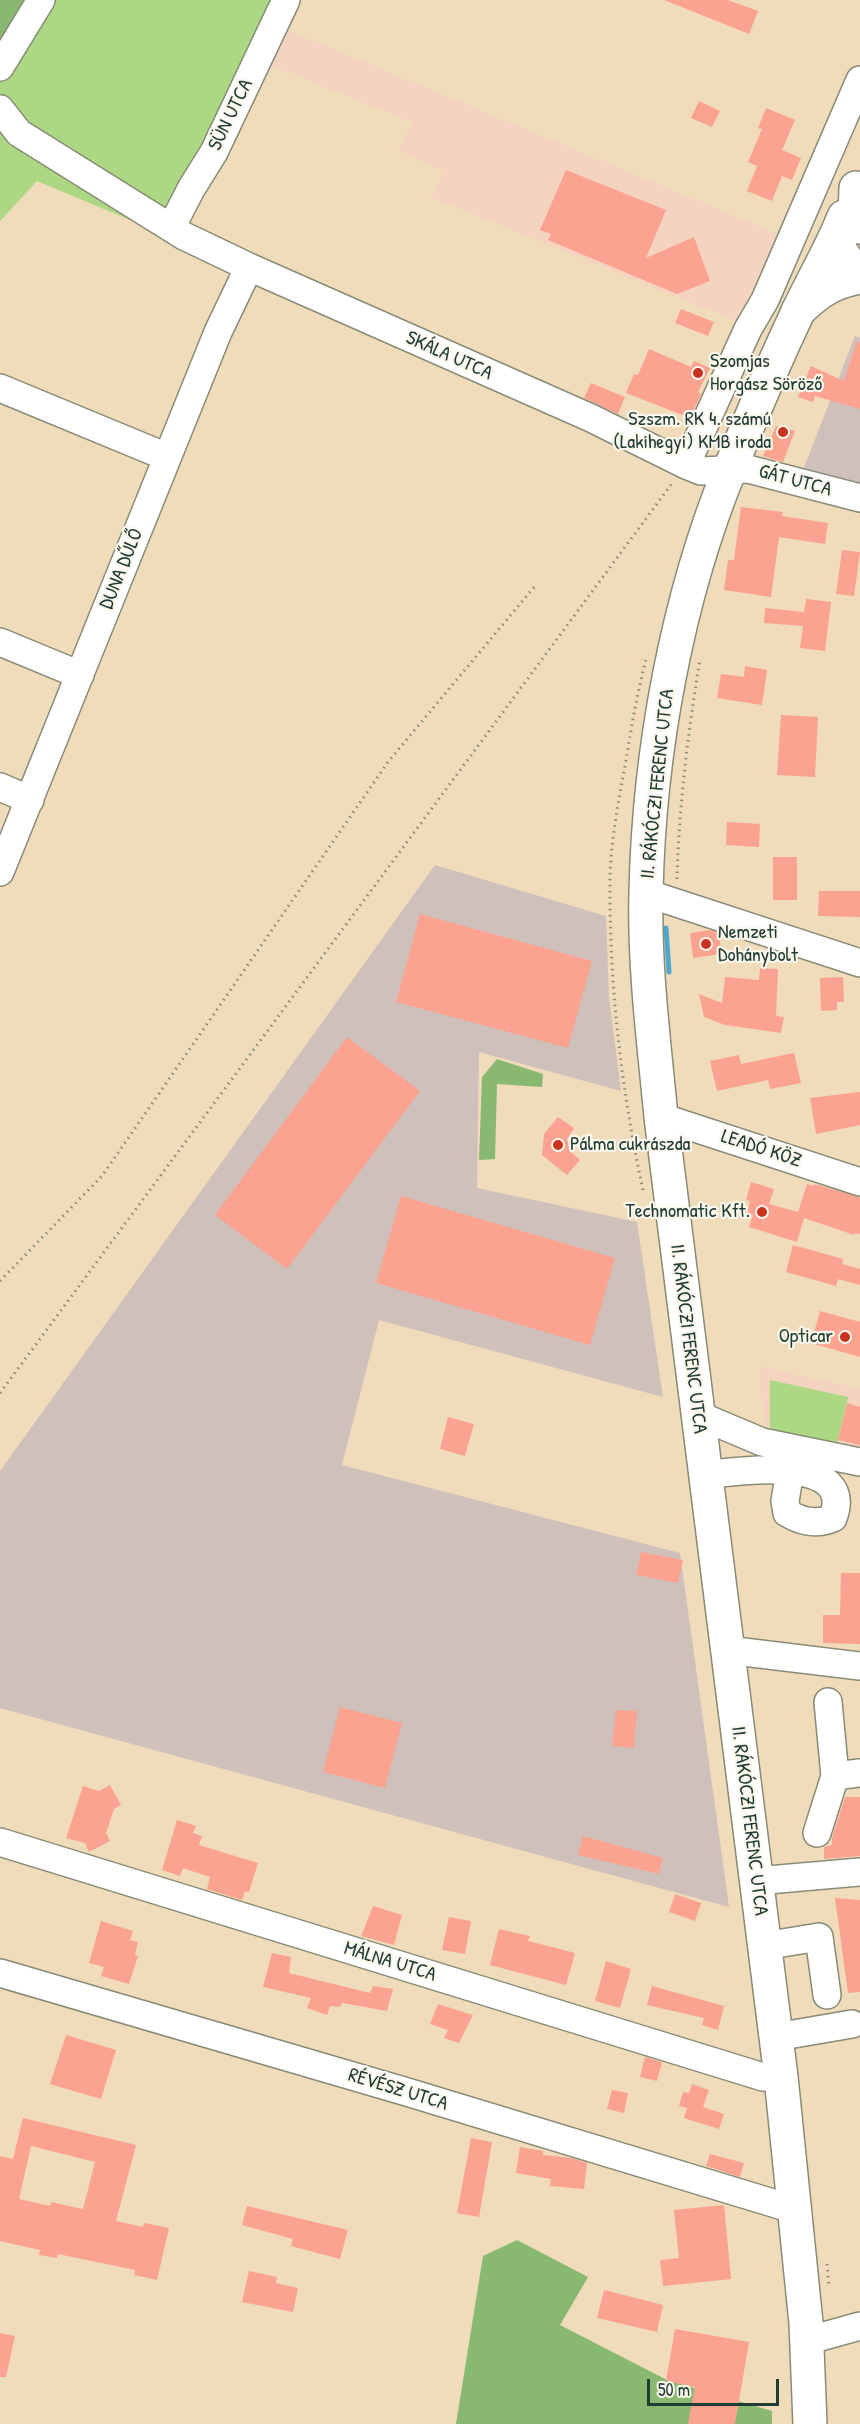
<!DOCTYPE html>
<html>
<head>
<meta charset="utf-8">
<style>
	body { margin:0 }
	#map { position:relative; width:860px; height:2424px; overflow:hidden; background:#f0dbba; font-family:"Patrick Hand",sans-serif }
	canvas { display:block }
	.scale { position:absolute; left:647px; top:2379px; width:132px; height:27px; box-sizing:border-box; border:3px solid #1f3d34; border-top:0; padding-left:8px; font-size:18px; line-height:21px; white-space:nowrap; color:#1f3d34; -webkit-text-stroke:4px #fbf7ec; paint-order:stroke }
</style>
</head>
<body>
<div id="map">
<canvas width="860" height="2424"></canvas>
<div class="scale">50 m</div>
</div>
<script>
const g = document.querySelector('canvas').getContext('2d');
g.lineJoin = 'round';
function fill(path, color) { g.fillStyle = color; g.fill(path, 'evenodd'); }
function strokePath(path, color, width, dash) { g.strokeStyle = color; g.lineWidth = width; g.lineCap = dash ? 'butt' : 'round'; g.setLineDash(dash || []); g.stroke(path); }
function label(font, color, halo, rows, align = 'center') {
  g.font = font + ' "Patrick Hand",sans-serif'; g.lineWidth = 4.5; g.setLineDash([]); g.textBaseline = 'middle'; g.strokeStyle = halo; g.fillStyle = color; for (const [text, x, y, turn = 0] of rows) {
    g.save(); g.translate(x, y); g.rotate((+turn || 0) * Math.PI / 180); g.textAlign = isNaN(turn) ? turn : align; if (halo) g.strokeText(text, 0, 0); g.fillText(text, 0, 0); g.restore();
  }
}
const built = new Path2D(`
	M280,27L778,234L739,322L431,197L444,172L398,151L412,122L263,62Z
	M759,1366L860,1389V1472L766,1459Z`);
const industrial = new Path2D(`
	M855,336L860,338V487L802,473Z
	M435,865L606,916L609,997L621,1091L479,1052L477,1188L637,1222L663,1397L379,1320L342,1465L680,1553L729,1907L0,1708V1471Z`);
const green = new Path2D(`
	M29,0H281L161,233L37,181L0,221V52Z
	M770,1380L848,1397L836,1448L770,1433Z`);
const forest = new Path2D(`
	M0,0H29L0,52Z
	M497,1059L543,1074L542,1087L497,1084L495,1159L479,1160L482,1077Z
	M517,2240L588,2277L560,2325L667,2380L772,2411V2424H456L483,2256Z`);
const stream = new Path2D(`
	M666,928L669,972`);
const building = new Path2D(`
	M664,0H728L758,11L749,34Z
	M699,101L720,111L712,127L691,118Z
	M766,108L795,120L782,150L801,158L792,180L782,176L772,201L747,191L757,166L748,162L762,129L758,128Z
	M566,170L666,210L646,258L694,237L710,281L677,294L548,240L551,234L540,230Z
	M681,309L714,322L708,336L675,323Z
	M857,341L860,342V409L815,396L813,402L798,397L811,366L844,381Z
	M649,349L691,367L694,361L710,368L698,392L701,394L690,418L626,393L634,374L638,375Z
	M591,383L625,397L618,414L584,398Z
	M776,426L795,431L783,462L763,456Z
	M741,507L783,512L782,516L828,523L825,544L779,537L771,597L724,590L728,560H734Z
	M842,550L860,552L854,596L836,594Z
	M806,599L831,602L825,651L800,648L803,626L764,623L765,608L804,612Z
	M745,666L767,670L762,705L717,698L721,674L744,677Z
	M781,715L818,717L815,777L777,775Z
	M727,822L760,824L759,847L726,845Z
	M773,857H797V900H773Z
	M819,891H860V917L818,916Z
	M420,914L592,961L568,1048L396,1002Z
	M710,930L719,933L721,954L693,958L690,933Z
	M760,968L778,969L776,1016L784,1017L781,1033L725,1025L704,1017L699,994L722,1003L725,977L759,980Z
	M843,977L844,1002H837V1010L821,1011L820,978Z
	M347,1037L420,1091L287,1269L215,1215Z
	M794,1053L801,1083L770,1089L768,1080L717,1091L710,1061L739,1055L741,1064Z
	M860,1092V1125L816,1134L810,1098Z
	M558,1117L574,1128L567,1139L570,1151L580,1160L567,1175L542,1155L544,1134Z
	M751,1182L774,1189L769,1204L798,1212L807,1184L813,1186L814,1184L860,1197V1234L855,1233L854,1235L804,1218L797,1242L749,1227L753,1215L747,1213L750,1201L746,1200Z
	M401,1196L615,1258L590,1345L376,1283Z
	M793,1245L843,1259L842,1264L860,1269V1285L838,1279L836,1286L786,1272Z
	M820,1311L860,1322V1357L811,1343Z
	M847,1403L860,1407V1445L838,1440Z
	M448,1417L474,1424L465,1456L440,1449Z
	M641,1552L683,1560L678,1583L636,1575Z
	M841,1573H860V1644L823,1643V1615H840Z
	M340,1707L402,1723L385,1788L323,1772Z
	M616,1710L637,1711L634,1748L612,1746Z
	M110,1785L121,1805L114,1809L106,1833L110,1841L89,1852L85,1843L66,1838L83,1786L99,1791Z
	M845,1797H860V1856L824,1859V1847L832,1845V1838Z
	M177,1820L196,1826L193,1833L202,1836L199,1845L258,1863L249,1892L245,1891L242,1900L207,1889L210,1877L183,1868L180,1876L162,1870Z
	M583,1836L663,1858L659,1874L578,1855Z
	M675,1894L701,1903L695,1921L669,1912Z
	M835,1898L860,1900V1992L848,1993Z
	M373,1906L402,1915L394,1945L361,1936Z
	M449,1917L471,1921L465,1954L442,1950Z
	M101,1921L133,1931L130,1940L138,1942L135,1955L138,1956L129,1984L101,1976L104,1967L89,1963Z
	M499,1929L530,1936L528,1941L575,1953L566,1985L490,1965Z
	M272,1953L291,1957L289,1973L370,1993L373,1986L393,1989L387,2011L342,2003L340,2007L330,2006L327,2015L307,2008L311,1998L263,1987Z
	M606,1961L631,1969L620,2008L595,2001Z
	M652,1986L724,2006L718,2030L702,2025L704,2018L647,2005Z
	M438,2004L473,2015L459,2043L444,2038L448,2030L430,2024Z
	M66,2035L116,2050L101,2099L50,2084Z
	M645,2057L662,2062L657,2081L640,2077Z
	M692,2084L709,2090L703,2107L724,2114L719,2129L684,2118L687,2108L679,2106L683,2092L689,2093Z
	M612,2090L628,2093L624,2113L607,2109Z
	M23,2118L136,2145L116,2221L143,2227L144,2223L169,2228L157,2280L134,2275L135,2270L58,2254L57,2258L39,2255L40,2250L0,2241V2156L13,2159ZM31,2146L95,2162L83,2209L51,2202L50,2206L19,2199Z
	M471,2138L492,2142L479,2217L457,2213Z
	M520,2147L543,2151V2155L572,2158L587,2163L584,2189L550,2186L551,2179L516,2173Z
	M710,2154L744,2163L740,2177L706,2166Z
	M724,2205L731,2279L663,2286L660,2260L679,2258L674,2210Z
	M247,2206L348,2230L340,2259L291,2246L293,2239L242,2225Z
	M249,2271L277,2277L276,2283L298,2288L293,2312L242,2302Z
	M604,2290L663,2305L657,2332L597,2318Z
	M675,2329L749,2342L735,2424H688L695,2387L666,2381Z
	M0,2333L15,2336L6,2377H0Z`);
const path = new Path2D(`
	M677,879C679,805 688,733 700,659
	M643,1190C621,1088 609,983 610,878C611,841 618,803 625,766C631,730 637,694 646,659
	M0,1281L102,1176L388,762L535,586
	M0,1393L673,482
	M827,2264L829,2287`);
const minor = new Path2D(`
	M0,67L41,0
	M0,109L19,133L184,236L249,267L591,418L686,465L701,471L748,469L860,498
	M171,228L191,189L214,152L286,0
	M0,388L167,457
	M686,465L748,329L765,300L860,80
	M0,642L80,675
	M0,787L30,800
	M0,872L218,332L249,267
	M646,893L860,963
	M661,1117L860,1182
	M698,1415L762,1442L860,1462
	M705,1475C738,1471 857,1453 833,1518C817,1525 802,1522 787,1513L785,1501L790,1471
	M727,1650L860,1666
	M828,1702L835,1776L860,1773
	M817,1833L835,1776
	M0,1842L763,2077H781
	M756,1881L860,1872
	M764,1946L819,1937L827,1995
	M0,1973L407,2092L796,2210
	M776,2037L852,2024
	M806,2341L860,2326`);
const major = new Path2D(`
	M810,2424L806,2323L781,2077L661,1117C654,1042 644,967 646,892C649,752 677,598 730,469C751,417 773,365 797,314C812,281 831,250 844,217`);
const highway = new Path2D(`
	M856,188L855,215L860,227
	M842,222L839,249L851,266L860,270
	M798,311C818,292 832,282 860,277`);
const markers = [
	[698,373,6,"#c8321e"],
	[783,432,6,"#c8321e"],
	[706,944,6,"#c8321e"],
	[558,1145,6,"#c8321e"],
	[762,1212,6,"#c8321e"],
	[845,1337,6,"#c8321e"]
];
const streetNames = [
	["SÜN UTCA",231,115,-64],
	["SKÁLA UTCA",449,356,24],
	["GÁT UTCA",795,481,15],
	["DUNA DŰLŐ",122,569,-68],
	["II. RÁKÓCZI FERENC UTCA",658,784,-84],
	["LEADÓ KÖZ",761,1149,18],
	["II. RÁKÓCZI FERENC UTCA",688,1339,83],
	["II. RÁKÓCZI FERENC UTCA",749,1821,83],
	["MÁLNA UTCA",390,1962,17],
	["RÉVÉSZ UTCA",398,2090,17]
];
const poiNames = [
	["Szomjas",710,362],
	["Horgász Söröző",710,385],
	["Szszm. RK 4. számú",771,420,"right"],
	["(Lakihegyi) KMB iroda",771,443,"right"],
	["Nemzeti",718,933],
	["Dohánybolt",718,956],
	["Pálma cukrászda",570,1145],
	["Technomatic Kft.",750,1212,"right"],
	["Opticar",833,1337,"right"]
];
fill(built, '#f4d3c0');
fill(industrial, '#d0c0bc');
fill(green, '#acd783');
fill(forest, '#89b871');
strokePath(stream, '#51a8ce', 5);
fill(building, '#fba290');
strokePath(minor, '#888c77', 30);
strokePath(major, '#888c77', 36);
strokePath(highway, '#888c77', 36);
strokePath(path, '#888c77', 3, [1.5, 4.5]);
strokePath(minor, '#fff', 27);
strokePath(major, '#fff', 33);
strokePath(highway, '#fff', 33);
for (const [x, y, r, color] of markers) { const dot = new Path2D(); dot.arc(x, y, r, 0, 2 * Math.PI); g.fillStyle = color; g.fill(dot); strokePath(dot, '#fbf7ec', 2); }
label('20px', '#1f3d34', '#fbf7ec', streetNames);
label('20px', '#1f3d34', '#fbf7ec', poiNames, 'left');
</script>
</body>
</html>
